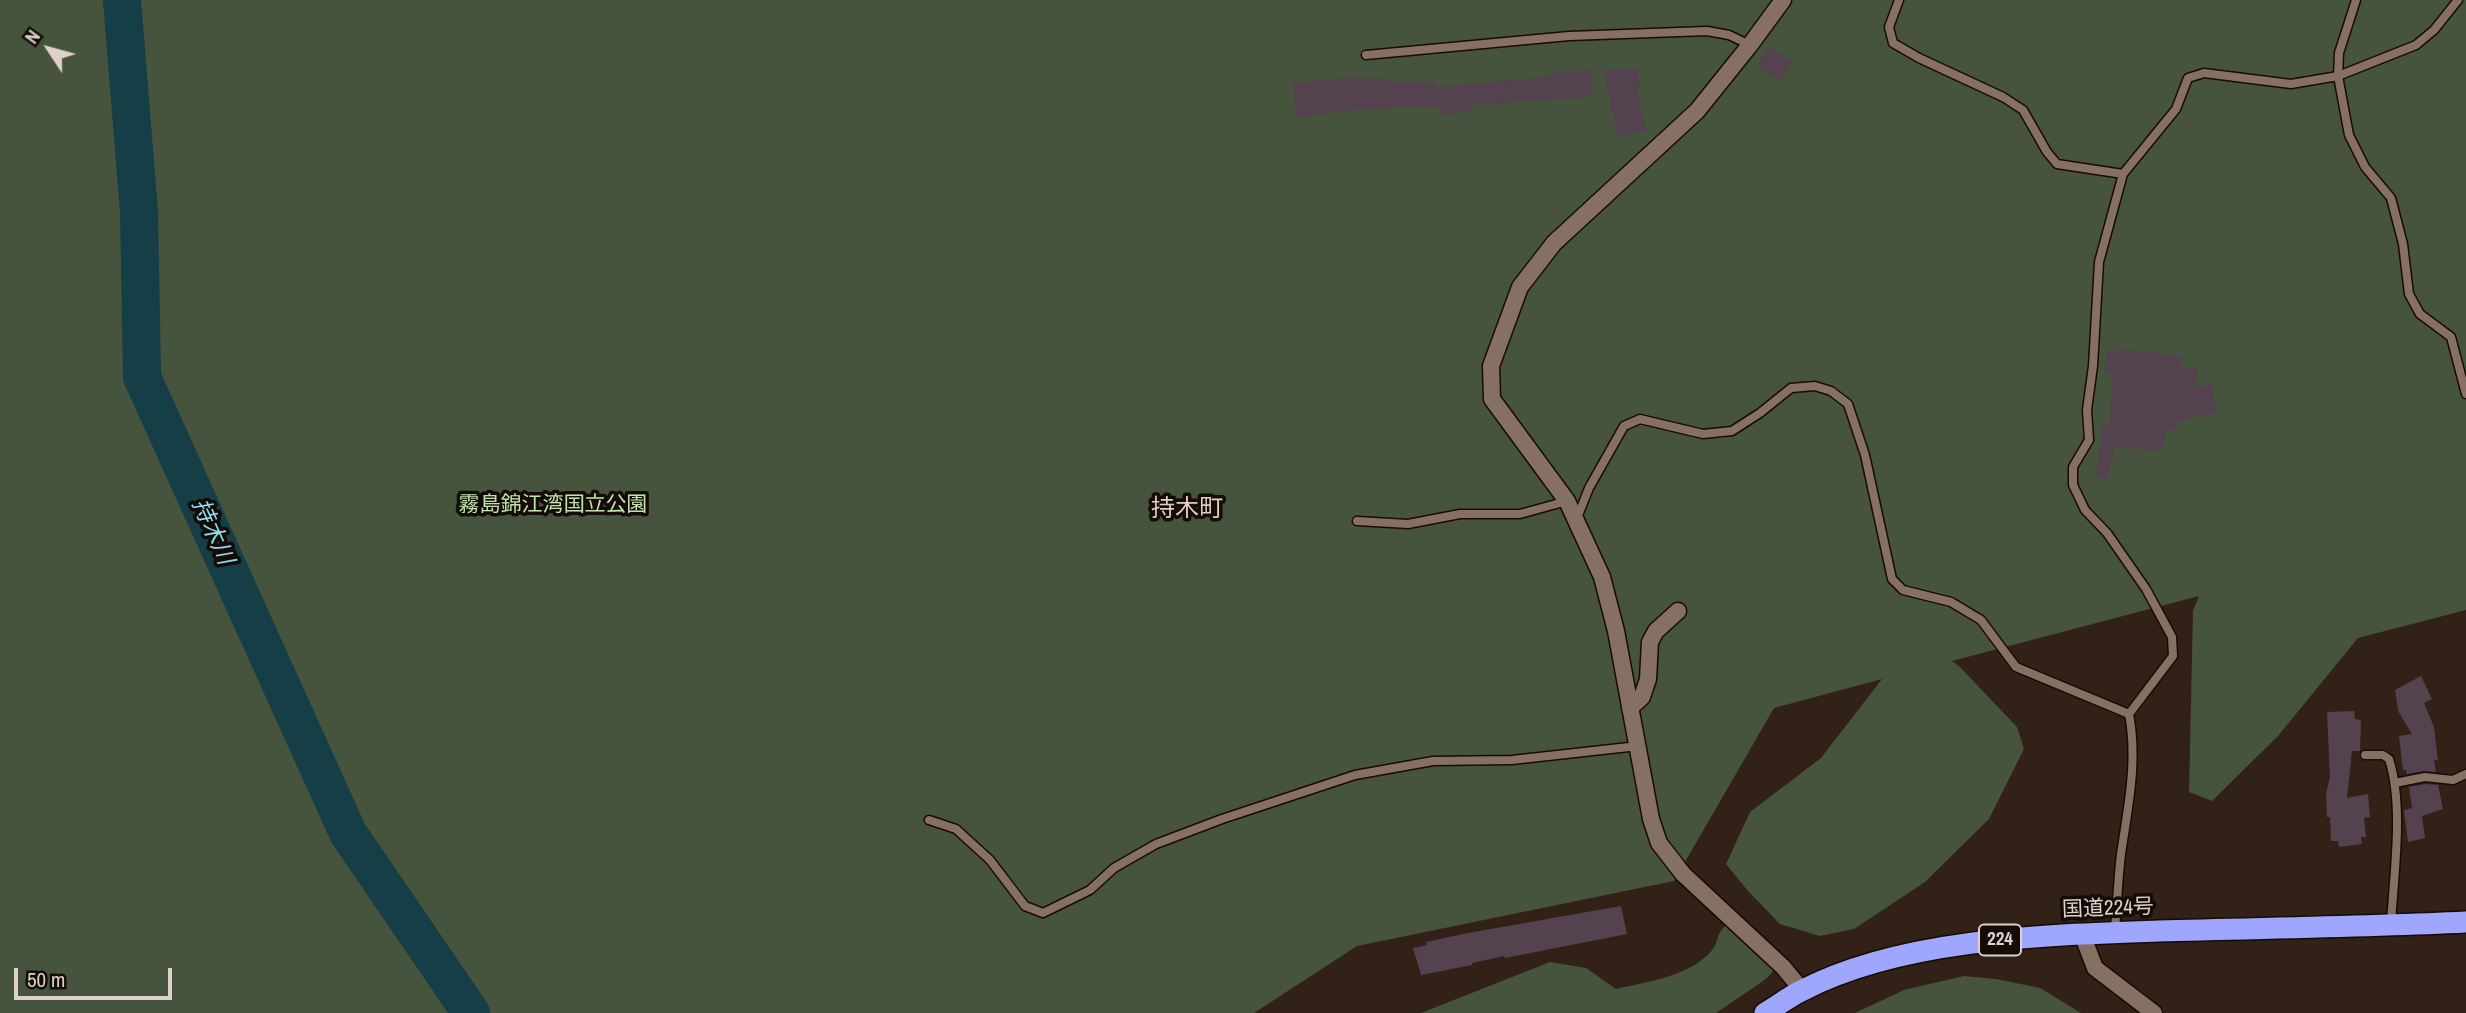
<!DOCTYPE html>
<html>
<head>
<meta charset="utf-8">
<style>
	body { margin:0 }
	#map { position:relative; width:2466px; height:1013px; overflow:hidden; background:#322116; font-family:"Archivo Narrow",sans-serif }
	canvas { display:block }
	.north { position:absolute; left:14px; top:14px; width:70px; height:70px; -webkit-text-stroke:5px #140c08; paint-order:stroke; rotate:306deg; font-size:19px; font-weight:700; line-height:28px; text-align:center; color:#ddd1ca }
	.north::after { content:''; display:block; margin:auto; width:24px; height:32px; background:#ddd1ca; clip-path:polygon(50% 0,100% 100%,50% 72%,0 100%) }
	.scale { position:absolute; left:14px; top:968px; width:158px; height:32px; box-sizing:border-box; border:4px solid #ddd1ca; border-top:0; padding-left:9px; font-size:21px; line-height:24px; white-space:nowrap; color:#ddd1ca; -webkit-text-stroke:5px #140c08; paint-order:stroke }
</style>
</head>
<body>
<div id="map">
<canvas width="2466" height="1013"></canvas>
<div class="north">N</div>
<div class="scale">50 m</div>
</div>
<script>
const g = document.querySelector('canvas').getContext('2d');
g.lineJoin = 'round';
function fill(path, color) { g.fillStyle = color; g.fill(path, 'evenodd'); }
function strokePath(path, color, width, dash) { g.strokeStyle = color; g.lineWidth = width; g.lineCap = dash ? 'butt' : 'round'; g.setLineDash(dash || []); g.stroke(path); }
function label(font, color, halo, rows, align = 'center') {
  g.font = font + ' "Archivo Narrow","Noto Sans JP",sans-serif'; g.lineWidth = 7; g.setLineDash([]); g.textBaseline = 'middle'; g.strokeStyle = halo; g.fillStyle = color; for (const [text, x, y, turn = 0] of rows) {
    g.save(); g.translate(x, y); g.rotate((+turn || 0) * Math.PI / 180); g.textAlign = isNaN(turn) ? turn : align; if (halo) g.strokeText(text, 0, 0); g.fillText(text, 0, 0); g.restore();
  }
}
const green = new Path2D(`
	M0,0H2466V610L2358,638L2278,736L2212,801L2189,792L2193,611L2199,596L1952,661L1960,667L2017,727L2024,749L1989,819L1925,882L1854,929L1820,936L1780,924L1748,891L1726,864L1750,812L1821,758L1882,679L1774,708L1674,881L1357,946L1254,1013H0Z
	M1726,925L1775,969L1766,979L1716,1013H1421L1550,962L1586,968L1616,989C1649,981 1690,977 1713,949C1719,941 1715,936 1726,925Z
	M1964,976L1996,979L2040,988L2081,1013H1855L1904,990Z`);
const river = new Path2D(`
	M122,0L139,212L142,377L348,833L471,1013`);
const building = new Path2D(`
	M1769,47L1792,62L1779,81L1756,65Z
	M1637,68L1640,87L1636,88L1646,131L1618,137L1603,70Z
	M1594,70L1590,97L1472,105V112L1441,114L1440,107H1388V110H1352L1296,118L1293,83L1348,78L1388,79V82H1436V87L1550,77V73Z
	M2117,349L2182,356L2181,367L2198,369L2195,388L2211,384L2218,411L2177,422V430L2165,429L2163,451L2115,447L2107,479L2096,477L2103,425L2109,426L2113,373L2104,372L2107,352H2115Z
	M2421,676L2432,699L2424,703L2434,727L2438,760H2434L2436,772L2424,771L2407,774L2406,770H2403L2399,736L2412,734L2398,711L2395,690Z
	M2354,711L2355,719L2361,720L2360,751H2352L2347,798L2368,794L2370,817L2364,818L2366,837H2361L2362,844L2339,847L2338,841H2331L2330,817H2327L2326,794L2330,777L2327,712Z
	M2425,784L2438,785L2443,809L2422,816L2425,838L2408,842L2404,810L2412,808L2409,787Z
	M1621,906L1627,934L1505,958L1504,956L1472,963V965L1421,975L1413,948L1427,945L1426,942L1468,933Z`);
const lane = new Path2D(`
	M1899,0L1889,27L1893,43L1919,58L2003,97L2023,110L2047,152L2057,164L2123,174L2099,262L2093,366L2087,410L2089,440L2073,467V485L2085,510L2107,533L2146,589L2172,637L2173,656L2129,714
	M2356,0L2339,53L2338,76L2416,45L2434,30L2458,0
	M1366,55L1569,36L1707,31L1729,35L1750,45
	M2123,174L2176,109L2188,78L2204,73L2291,84L2338,76L2349,135L2365,167L2391,198L2403,244L2409,294L2420,314L2451,337L2466,394
	M1577,518L1589,488L1624,426L1640,419L1703,434L1732,431L1760,413L1791,388L1815,386L1831,391L1848,404L1865,455L1892,579L1903,590L1951,602L1981,620L2016,667L2129,714C2138,761 2128,807 2121,854C2118,879 2117,905 2115,930
	M1357,521L1408,524L1460,514H1520L1567,501
	M2365,755H2383L2389,759C2404,805 2394,873 2391,923
	M2395,783L2425,777L2453,780L2466,774
	M929,820L956,829L990,860L1025,906L1043,913L1090,890L1114,868L1156,844L1222,819L1355,775L1433,761L1512,760L1638,746`);
const street = new Path2D(`
	M1783,0L1750,45L1697,111L1554,243L1520,287L1491,366L1492,399L1567,501L1602,577L1616,631L1651,819L1659,843L1683,874L1783,967L1802,990
	M1630,708L1642,697L1648,679L1650,642L1656,631L1678,611
	M2082,934L2095,968L2154,1013`);
const highway = new Path2D(`
	M1765,1013C1777,1006 1789,997 1801,991C1902,938 2047,935 2159,931C2261,928 2364,927 2466,922`);
const shields = [
	[2000,940,42]
];
const shieldNames = [
	["224",2000,940]
];
const parkNames = [
	["霧島錦江湾国立公園",553,505]
];
const streetNames = [
	["国道224号",2108,909,-2]
];
const waterNames = [
	["持木川",212,532,66]
];
const quarterNames = [
	["持木町",1187,510]
];
fill(green, '#46533d');
strokePath(river, '#153e46', 38);
fill(building, '#55424f');
strokePath(lane, '#190a03', 11);
strokePath(street, '#190a03', 19);
strokePath(highway, '#190a03', 24);
strokePath(lane, '#857063', 8);
strokePath(street, '#857063', 16);
strokePath(highway, '#9ea7fd', 21);
for (const [x, y, w] of shields) { const box = new Path2D(); box.roundRect(x - w / 2, y - 15.5, w, 31, 5); g.fillStyle = '#140c08'; g.fill(box); strokePath(box, '#ddd1ca', 2); }
label('bold 19px', '#ddd1ca', null, shieldNames);
label('21px', '#c2e1ac', '#140c08', parkNames);
label('21px', '#ddd1ca', '#140c08', streetNames);
label('italic 23px', '#90dbec', '#140c08', waterNames);
label('24px', '#e3ccbe', '#140c08', quarterNames);
</script>
</body>
</html>
